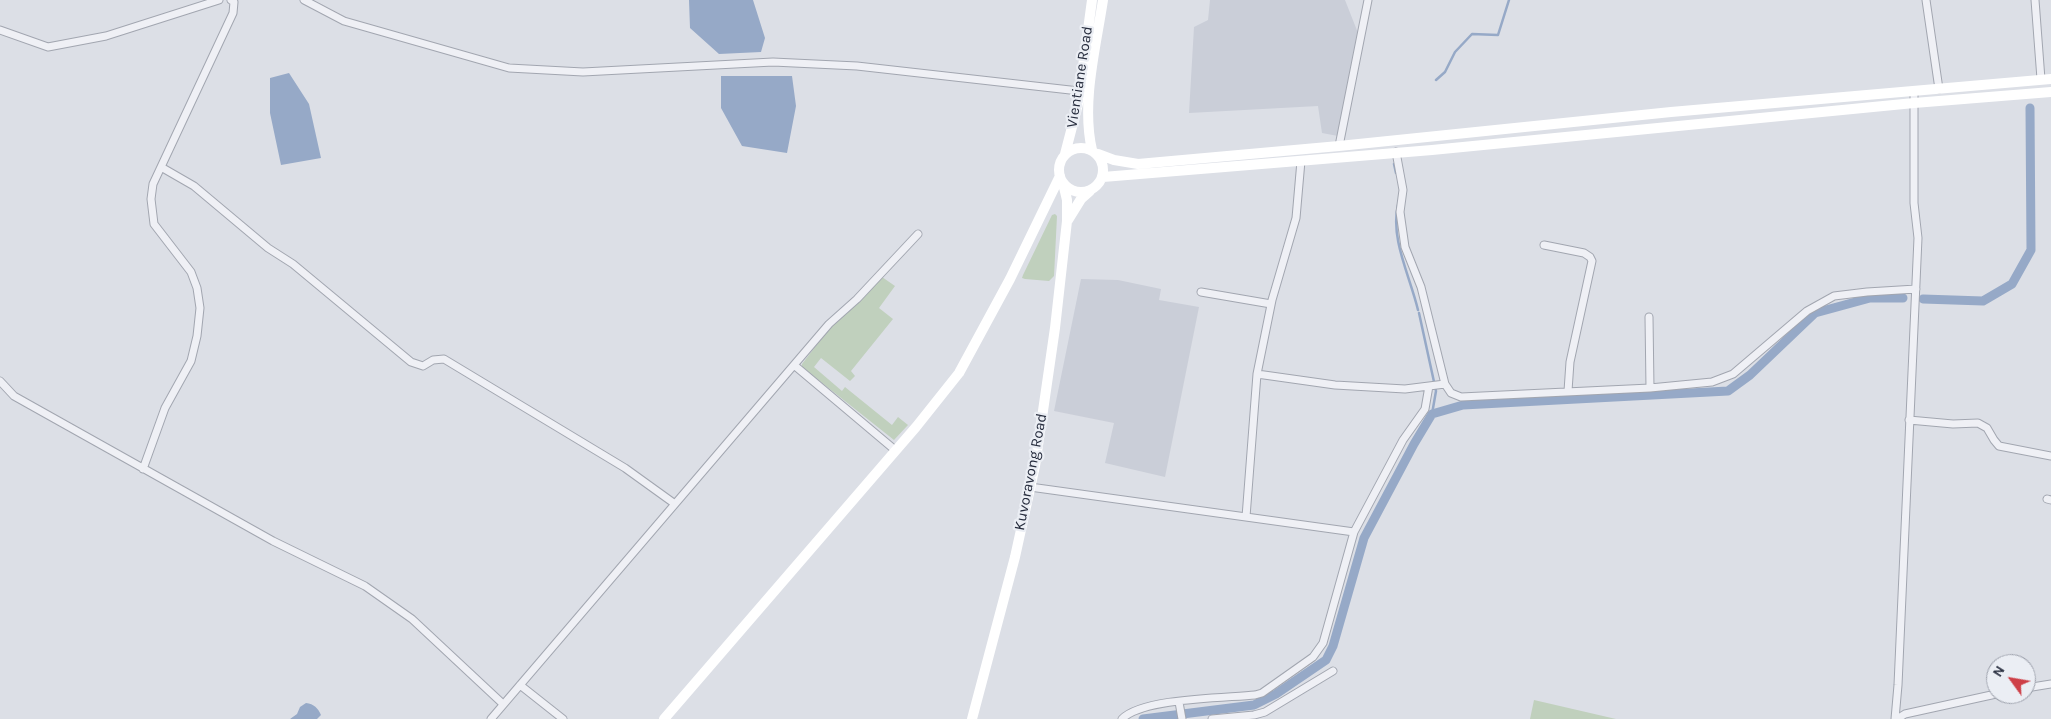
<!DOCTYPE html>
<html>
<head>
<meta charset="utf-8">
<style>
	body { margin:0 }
	#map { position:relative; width:2051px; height:719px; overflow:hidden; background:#dcdfe6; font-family:Karla,sans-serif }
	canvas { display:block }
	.north { position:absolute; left:1986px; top:654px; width:50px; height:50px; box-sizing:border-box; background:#ebeef4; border:1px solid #9ca0ab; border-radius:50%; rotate:302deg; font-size:14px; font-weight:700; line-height:20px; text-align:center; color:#262c3d }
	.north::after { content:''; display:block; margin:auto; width:18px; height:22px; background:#ce3f47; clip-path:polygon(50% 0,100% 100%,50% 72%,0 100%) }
</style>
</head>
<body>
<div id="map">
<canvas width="2051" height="719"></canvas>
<div class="north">N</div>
</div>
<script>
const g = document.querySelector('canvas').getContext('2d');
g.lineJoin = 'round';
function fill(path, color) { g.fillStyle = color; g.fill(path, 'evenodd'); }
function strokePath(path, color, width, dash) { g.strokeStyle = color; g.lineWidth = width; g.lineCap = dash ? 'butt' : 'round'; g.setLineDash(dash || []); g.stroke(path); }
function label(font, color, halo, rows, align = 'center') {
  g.font = font + ' Karla,sans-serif'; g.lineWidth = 4.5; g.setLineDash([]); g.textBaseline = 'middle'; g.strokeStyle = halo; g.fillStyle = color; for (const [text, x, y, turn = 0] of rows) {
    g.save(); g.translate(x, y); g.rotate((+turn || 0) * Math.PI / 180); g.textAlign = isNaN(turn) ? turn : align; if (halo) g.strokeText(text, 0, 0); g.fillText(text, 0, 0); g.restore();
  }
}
const built = new Path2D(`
	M1210,0H1345L1358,33L1338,136L1322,133L1318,106L1189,113L1194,27L1208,20Z
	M1081,279L1118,280L1161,289L1159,300L1199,307L1165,477L1105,463L1114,423L1054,411Z`);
const green = new Path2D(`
	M1055,214L1057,216L1054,276L1049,281L1025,279L1022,278L1023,275L1052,215Z
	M882,277L895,286L879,308L893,319L851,371L855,376L850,381L821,358L814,367L842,391L845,387L892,425L898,417L908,425L894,440L802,367V364L831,326Z
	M1534,700L1616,719H1530Z`);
const water = new Path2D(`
	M689,0H753L765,38L761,52L719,54L690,28Z
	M289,73L309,104L321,158L281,165L270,113V78Z
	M721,76H792L796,106L787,153L742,146L721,108Z
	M306,703C314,704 318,708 321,715L317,719H290L297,714L300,707Z`);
const stream = new Path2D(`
	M1436,80L1445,72L1455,52L1472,34L1498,35L1509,0
	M1394,164L1396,173
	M1398,205C1390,239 1410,276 1418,310
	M1419,313L1436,391L1432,414`);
const canal = new Path2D(`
	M1923,299L1983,301L2012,284L2031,250L2030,108
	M1143,719L1254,705L1276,694L1326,660L1333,646L1364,538L1414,444L1432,414L1463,405L1728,391L1750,375L1815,313L1870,298H1903`);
const street = new Path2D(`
	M304,0L344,21L509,68L583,72L773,62L857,66L1079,91
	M1926,0L1939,89
	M2035,0L2041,79
	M0,30L48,47L106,36L219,0
	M1339,146L1368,0
	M1396,152L1403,190L1400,212L1405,247L1421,287L1445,384L1451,393L1461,397L1650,388L1712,382L1733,374L1807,311L1834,296L1867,292L1916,289
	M161,167L194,186L268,248L293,264L411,362L423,366L433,360L444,359L625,468L675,504
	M1544,245L1584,253L1590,257L1592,261L1570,362L1568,391
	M1201,292L1271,304
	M1649,317L1650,388
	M794,365L895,450
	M1257,374L1335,385L1405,389L1445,384
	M0,381L14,396L273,541L365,586L412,619L503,704
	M1909,420L1953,424L1978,423L1987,428L1994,440L1999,446L2051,456
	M143,469L165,408L191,361L197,336L200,308L197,288L191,272L154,224L151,199L153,184L233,13L234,2L231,0
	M1030,487L1354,532
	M2047,499L2051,500
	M1246,517L1257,374L1272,300L1296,218L1301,161
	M520,685L563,719
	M2026,688L2051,684
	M1179,702L1182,719
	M491,719L829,324L857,299L918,234
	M1122,719C1142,698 1225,698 1255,695L1262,693L1313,657L1323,643L1354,532L1403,440L1425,409L1429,386
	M1212,719L1254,715L1265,712L1333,671
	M1895,719L1898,685L1918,238L1914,203V91
	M1897,719L1905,714L1996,694`);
const secondary = new Path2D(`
	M1059 170a22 22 0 1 1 44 0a22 22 0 1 1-44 0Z
	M1092,150C1081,103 1096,47 1103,0
	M1065,154L1078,104L1092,0
	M1098,154L1114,160L1138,164L1339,146L1671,112L2051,79
	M1103,177L1432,150L1914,103L2051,92
	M1068,220L1081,199L1090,191
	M664,719L916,427L959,373L1010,279L1060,176
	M972,719L1015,557L1035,466L1055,328L1067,221V200L1063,183`);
const streetNames = [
	["Vientiane Road",1080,77,-81],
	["Kuvoravong Road",1031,472,-79]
];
fill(built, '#caced8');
fill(green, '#c0d0bd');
fill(water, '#96a9c7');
strokePath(stream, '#96a9c7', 2.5);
strokePath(canal, '#96a9c7', 9);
strokePath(street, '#a2a6b0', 9);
strokePath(street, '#eff0f5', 7);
strokePath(secondary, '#fff', 10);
label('15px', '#262c3d', '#ebeef4', streetNames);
</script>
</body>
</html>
